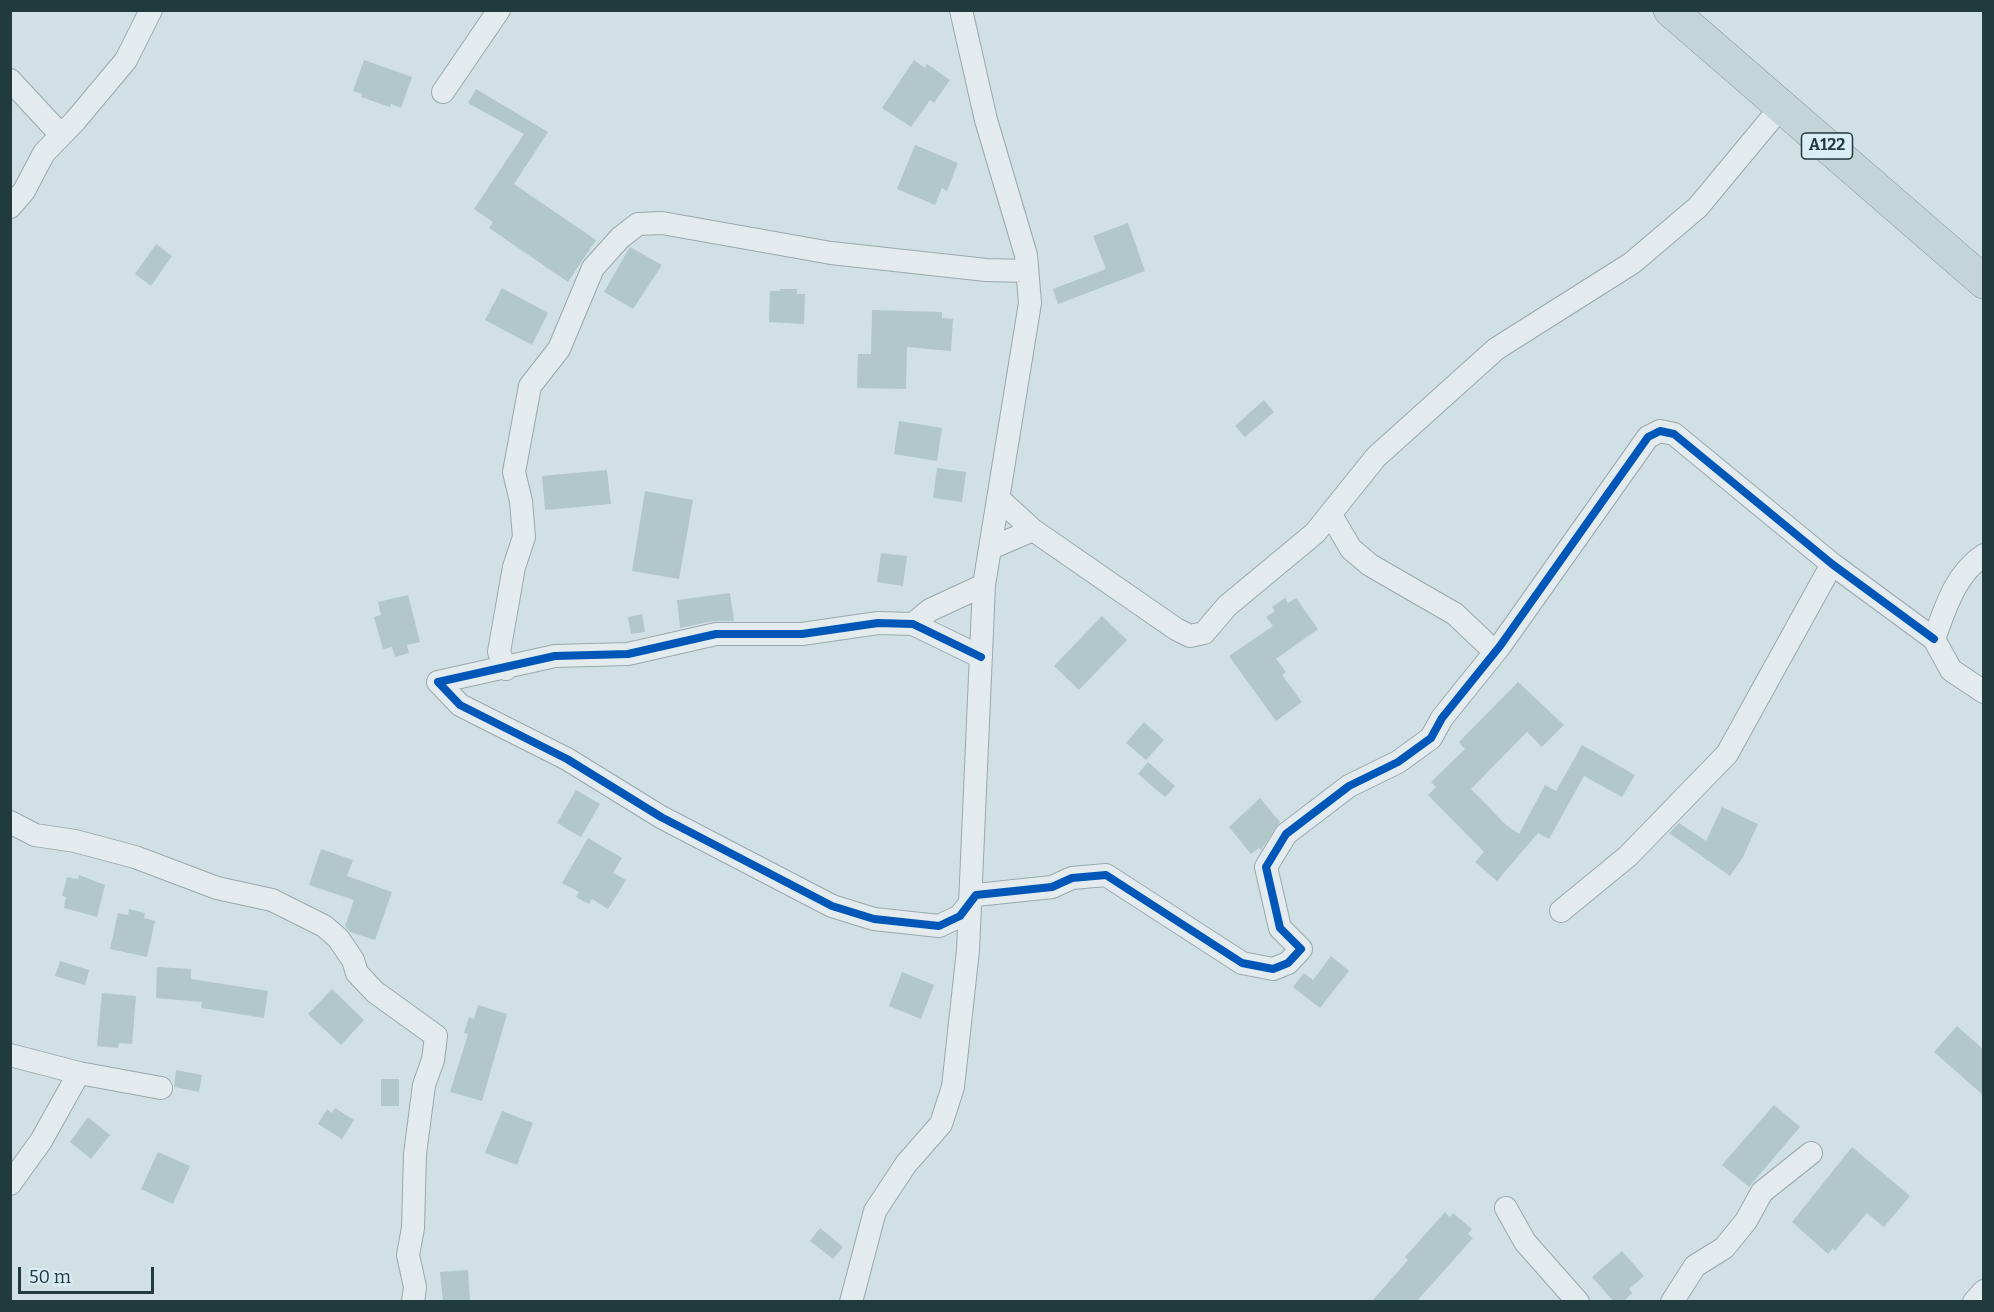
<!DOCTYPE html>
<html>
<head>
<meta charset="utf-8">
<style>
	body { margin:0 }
	#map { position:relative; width:1994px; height:1312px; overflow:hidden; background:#d1e0e5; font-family:Bitter,serif }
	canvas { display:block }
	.frame { position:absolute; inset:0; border:12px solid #213a3b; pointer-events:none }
	.scale { position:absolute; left:18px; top:1267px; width:136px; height:27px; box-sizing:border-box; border:3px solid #213a3b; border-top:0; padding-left:8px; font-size:18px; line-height:21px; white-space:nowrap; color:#213a3b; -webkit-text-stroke:4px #d9edf5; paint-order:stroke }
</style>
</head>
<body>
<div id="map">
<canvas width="1994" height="1312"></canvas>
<div class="frame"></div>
<div class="scale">50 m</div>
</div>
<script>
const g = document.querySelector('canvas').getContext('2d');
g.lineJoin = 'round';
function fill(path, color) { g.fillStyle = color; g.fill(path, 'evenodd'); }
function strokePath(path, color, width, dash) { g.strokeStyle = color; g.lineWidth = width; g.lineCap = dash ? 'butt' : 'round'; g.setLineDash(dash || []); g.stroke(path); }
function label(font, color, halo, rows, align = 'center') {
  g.font = font + ' Bitter,serif'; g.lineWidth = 6; g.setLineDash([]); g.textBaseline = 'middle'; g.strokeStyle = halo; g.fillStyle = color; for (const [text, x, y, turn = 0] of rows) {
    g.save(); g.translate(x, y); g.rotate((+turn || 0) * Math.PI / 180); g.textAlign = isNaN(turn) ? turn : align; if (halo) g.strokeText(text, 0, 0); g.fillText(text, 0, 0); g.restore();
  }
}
const building = new Path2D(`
	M364,60L412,77L401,108L391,104L390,107L361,97L362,94L353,91Z
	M914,60L925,68L927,64L950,80L934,103L930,100L911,127L882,108Z
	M476,89L548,132L514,184L596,240L568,282L489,228L493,222L474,209L524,134L468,103Z
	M915,145L958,163L947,191L942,188L935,205L897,189Z
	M1128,223L1145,271L1058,304L1053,289L1106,269L1093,236Z
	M156,244L172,256L151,286L135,274Z
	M630,247L662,265L633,309L604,292Z
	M502,288L548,313L532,345L485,320Z
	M780,289H797V294H805L804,324L769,322L770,291H780Z
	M872,310L942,312V318L953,319L951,351L907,347L906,389L857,388L858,354H871Z
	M1264,400L1274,412L1245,437L1235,426Z
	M899,421L942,428L937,461L894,454Z
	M937,468L966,472L962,502L933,498Z
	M607,470L611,504L545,510L542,476Z
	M645,491L693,500L679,579L632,571Z
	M881,553L907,556L903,586L877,582Z
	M730,593L734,621H713L680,628L677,600Z
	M408,595L420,642L407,645L409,653L395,657L392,647L383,649L374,617L381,615L378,602Z
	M1285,598L1288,603L1296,598L1318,629L1276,659L1286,672L1282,675L1302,702L1276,721L1229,656L1273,626L1266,617L1275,611L1272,607Z
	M642,614L645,632L631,634L628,617Z
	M1102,616L1127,640L1079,690L1054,666Z
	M1518,682L1564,725L1542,747L1527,732L1471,789L1506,825L1519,834L1545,785L1556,791L1582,745L1635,775L1622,797L1584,776L1549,839L1538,833L1497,881L1475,862L1484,852L1428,795L1436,787L1431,782L1465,749L1459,742Z
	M1144,722L1164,740L1146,760L1126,743Z
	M1148,762L1175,786L1165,797L1138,774Z
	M576,790L600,804L581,837L557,823Z
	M1260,798L1280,822L1261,850L1259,848L1251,854L1229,827Z
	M1722,807L1758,824L1743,857L1730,876L1669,833L1679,823L1706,841Z
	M588,838L622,858L613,873L626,880L608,909L592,899L589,904L576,897L579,892L562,883Z
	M321,849L353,860L347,876L392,892L375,940L350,932L345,926L354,900L309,885Z
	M79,875L105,885L97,917L64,908L66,897L62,896L67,877L78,879Z
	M129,909L145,913L144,918L155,921L147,957L110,949L118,913L128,915Z
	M1331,956L1349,971L1320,1008L1293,987L1304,973L1313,980Z
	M60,961L89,970L85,985L55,976Z
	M157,967L191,969V979L268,991L264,1018L201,1008L202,1002L156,998Z
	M902,972L934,985L921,1019L889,1006Z
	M332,989L364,1020L341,1045L308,1014Z
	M102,993L136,996L132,1044L119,1043L118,1048L97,1046Z
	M478,1005L507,1014L482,1101L450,1092L468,1034L464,1033L469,1017L474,1019Z
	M1957,1026L1983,1049V1095L1934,1052Z
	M176,1070L202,1075L199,1092L174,1087Z
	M381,1079H399V1106H381Z
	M1774,1105L1800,1127L1749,1187L1722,1165Z
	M335,1108L354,1120L342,1139L318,1124L327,1109L332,1113Z
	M502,1111L533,1123L517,1165L485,1153Z
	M88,1117L110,1135L91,1159L70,1142Z
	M1852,1147L1910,1196L1884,1227L1867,1213L1835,1251L1833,1248L1828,1254L1792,1222Z
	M158,1152L190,1166L173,1204L141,1189Z
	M1445,1212L1450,1217L1453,1213L1472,1229L1468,1234L1473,1238L1416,1302H1371L1402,1267L1408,1260L1405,1257Z
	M820,1228L843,1247L833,1259L810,1241Z
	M1622,1251L1644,1276L1629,1289L1632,1293L1623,1302H1614L1592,1277Z
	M468,1270L470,1302H443L440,1272Z`);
const minor = new Path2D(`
	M10,80L61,135
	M443,92L499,10
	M10,207L24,191L44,153L75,121L126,60L151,10
	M998,498L1033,530
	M1331,515L1351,549L1370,565L1455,614L1495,652
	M991,548L1033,530L1176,629L1190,636L1204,633L1227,606L1315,533L1376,457L1496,349L1632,263L1698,207L1781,107
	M1984,555C1955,574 1945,609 1934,639L1951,670L1984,692
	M913,624L930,610L984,585
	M981,657L913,624L878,623L802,634H716L628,654L555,656L438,682L460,705L567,759L661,817L832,906L874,919L939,926L960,916L976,895L1052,887L1072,878L1106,875L1242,963L1273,969L1288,963L1301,949L1280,928L1266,867L1286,834L1349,786L1398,762L1431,738L1442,718L1500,646L1648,437L1660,431L1674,434L1832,564L1934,639
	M506,669L499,652L514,567L524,537L521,501L514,472L530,386L559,349L593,268L620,238L638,224L662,223L831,253L986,270L1027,271
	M10,822L35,835L75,841L135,857L217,888L272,900L324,926L338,938L353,960L357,973L375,992L436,1036L433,1060L424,1085L415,1154L413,1228L408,1255L415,1287L413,1302
	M1561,911L1628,856L1727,754L1832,564
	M10,1055L79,1073
	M10,1184L41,1141L79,1073L161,1088
	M1506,1208L1525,1242L1578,1302
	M851,1302L875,1211L906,1164L941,1124L953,1087L968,950L984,585L1030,303L1026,255L986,120L961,10
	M1672,1302L1695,1266L1724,1248L1746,1221L1762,1192L1811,1153
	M1974,1302L1984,1291`);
const highway = new Path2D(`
	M1670,10L1984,282`);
const cycleway = new Path2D(`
	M981,657L913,624L878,623L802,634H716L628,654L555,656L438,682L460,705L567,759L661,817L832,906L874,919L939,926L960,916L976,895L1052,887L1072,878L1106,875L1242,963L1273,969L1288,963L1301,949L1280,928L1266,867L1286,834L1349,786L1398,762L1431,738L1442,718L1500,646L1648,437L1660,431L1674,434L1832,564L1934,639`);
const shields = [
	[1827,146,51]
];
const shieldNames = [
	["A122",1827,146]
];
fill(building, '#b2c7c9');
strokePath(minor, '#99a8ab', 24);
strokePath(highway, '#808e91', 34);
strokePath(minor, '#e3ebee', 22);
strokePath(highway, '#c3d5d8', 33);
strokePath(cycleway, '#0057b8', 8);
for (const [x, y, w] of shields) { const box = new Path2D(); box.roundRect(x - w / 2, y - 13, w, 26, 4.5); g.fillStyle = '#d9edf5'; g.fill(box); strokePath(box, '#213a3b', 1.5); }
label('bold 16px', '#213a3b', null, shieldNames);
</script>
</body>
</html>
